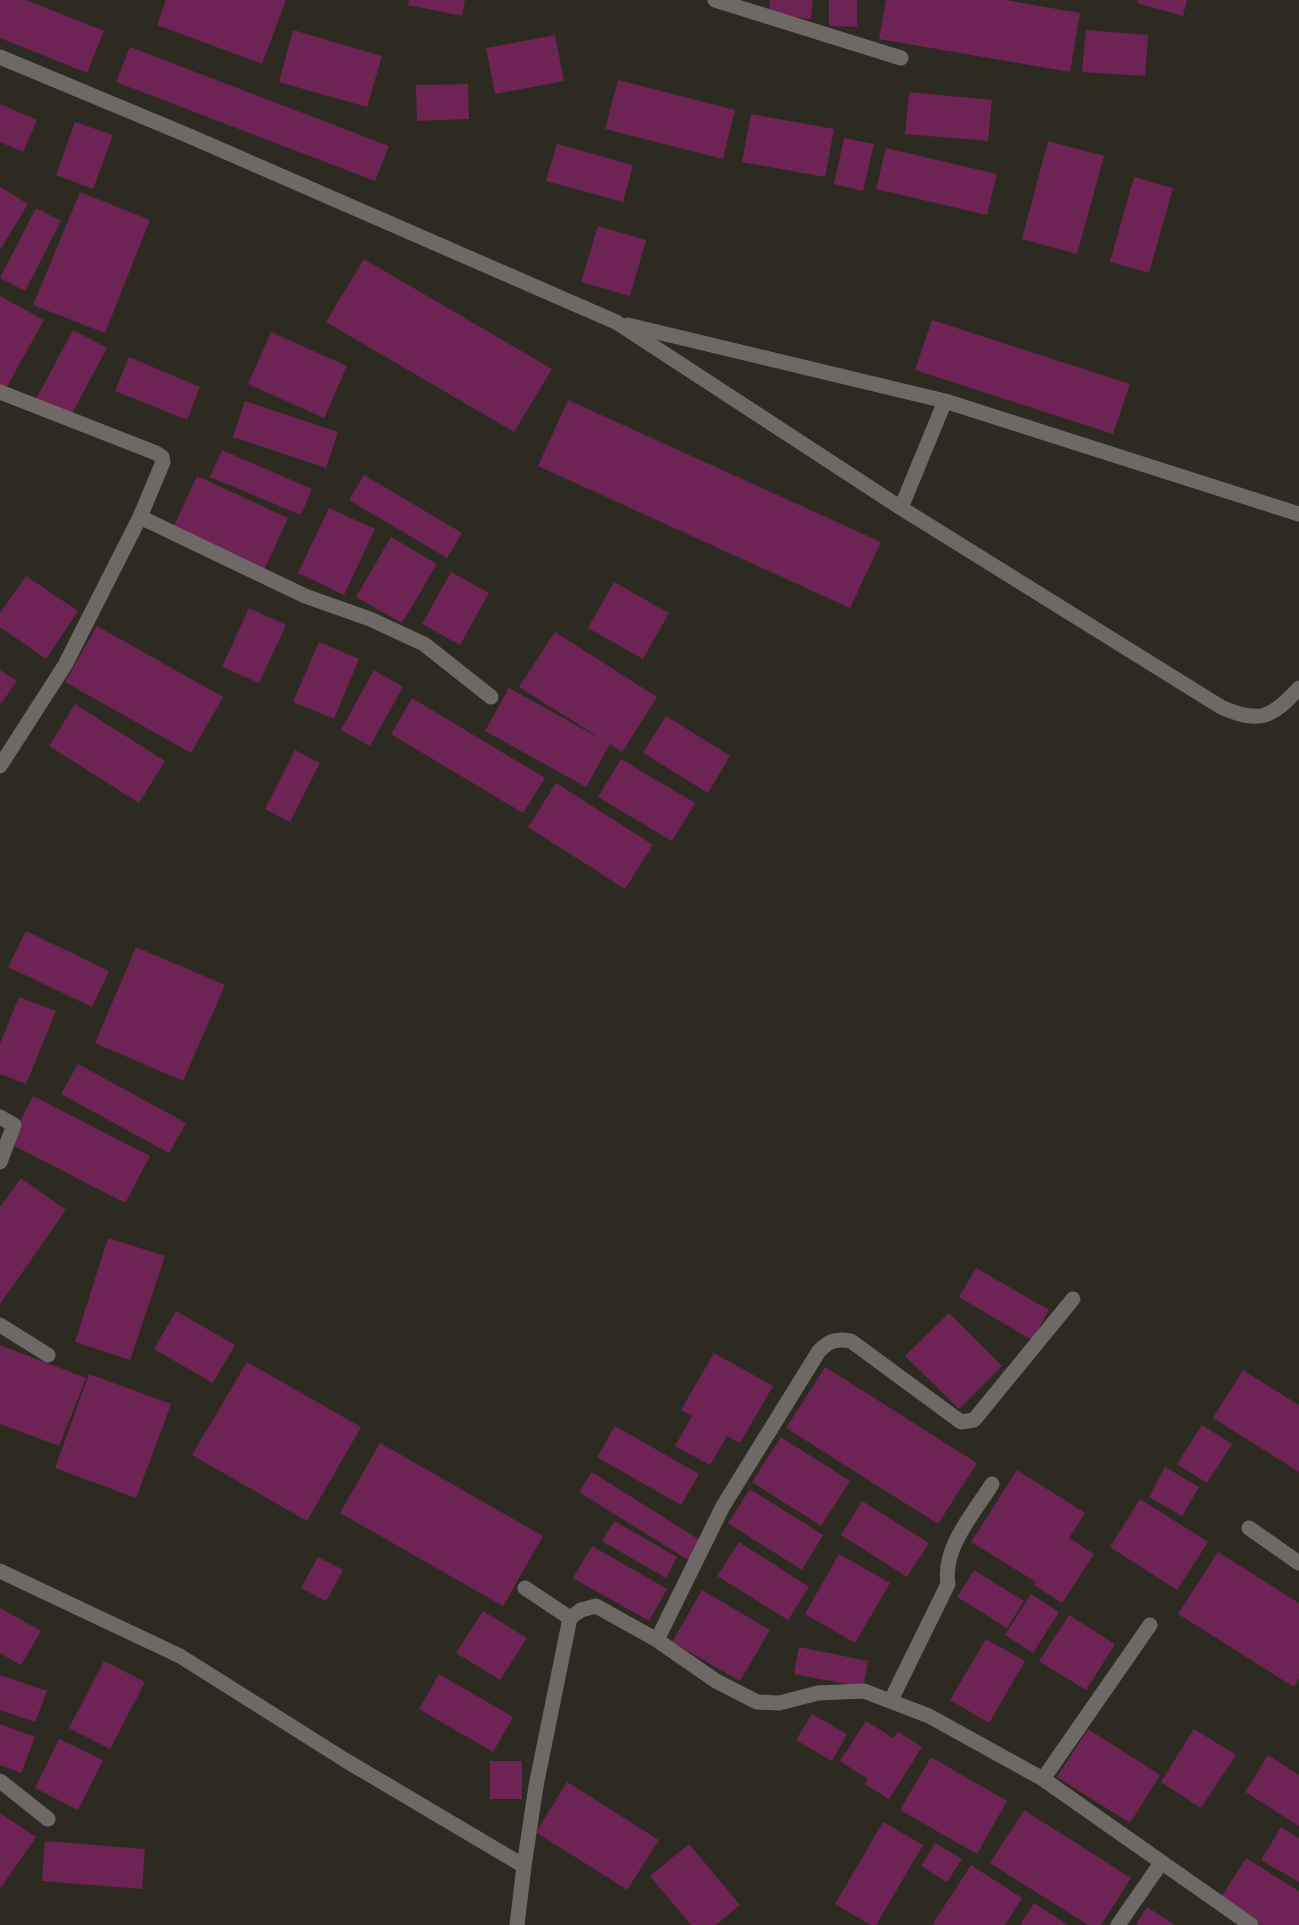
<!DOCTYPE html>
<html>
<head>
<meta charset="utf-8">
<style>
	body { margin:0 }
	canvas { display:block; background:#2d2a21 }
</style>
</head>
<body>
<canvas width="1299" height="1925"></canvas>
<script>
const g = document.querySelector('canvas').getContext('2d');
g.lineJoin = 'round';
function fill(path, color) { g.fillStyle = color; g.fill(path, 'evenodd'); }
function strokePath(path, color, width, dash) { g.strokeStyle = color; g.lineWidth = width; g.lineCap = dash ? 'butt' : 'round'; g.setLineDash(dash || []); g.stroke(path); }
const building = new Path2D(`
	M0,0H26L104,31L87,73L0,38Z
	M166,0H286L262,64L157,25Z
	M409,0H465L462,16L408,5Z
	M770,0H813L811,19L769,14Z
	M829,0H857V27L829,26Z
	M886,0H1005L1080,13L1070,72L879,39Z
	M1138,0H1187L1183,16L1137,3Z
	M293,30L382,56L367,107L279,82Z
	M1086,30L1148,35L1145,76L1082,72Z
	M555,35L564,81L495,94L486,48Z
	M130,47L389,146L375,181L116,82Z
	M618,80L735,110L723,159L605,129Z
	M468,84L469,119L417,121L416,85Z
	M909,92L992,100L988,141L905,134Z
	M0,104L37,120L23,152L0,142Z
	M751,114L834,129L825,177L742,162Z
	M75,122L113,135L93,189L56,175Z
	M844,138L874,144L863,191L834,184Z
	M1048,141L1104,156L1077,254L1022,239Z
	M557,144L633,165L623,202L546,181Z
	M886,148L997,174L987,215L876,189Z
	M1134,177L1173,188L1149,273L1110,262Z
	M0,187L28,204L0,250Z
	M80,192L150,220L105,333L33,305Z
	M36,208L61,221L25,291L0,278Z
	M598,226L646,240L630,296L581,282Z
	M364,259L552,369L514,432L326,322Z
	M0,296L44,320L5,390L0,387Z
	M932,320L1130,384L1113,434L915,370Z
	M73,330L107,348L69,419L35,401Z
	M271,332L347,366L324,418L248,384Z
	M129,357L200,387L187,420L115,391Z
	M568,400L881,542L850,608L538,466Z
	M245,401L338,432L326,468L233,437Z
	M222,450L312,489L301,515L210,477Z
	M364,475L462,533L447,558L349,500Z
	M197,476L288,518L264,570L173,528Z
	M329,508L375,529L344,595L298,573Z
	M391,537L437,564L402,623L356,597Z
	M451,572L489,593L460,645L422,624Z
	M26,576L78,611L46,659L0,627V613Z
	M614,582L669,613L643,659L588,628Z
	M249,608L286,625L259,683L222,667Z
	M97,626L223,697L191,753L65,682Z
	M555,632L657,697L622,752L610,744L586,787L485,731L509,688L603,740L519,687Z
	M319,642L359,659L334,719L293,702Z
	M0,670L17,681L0,705Z
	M374,670L403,687L370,746L341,730Z
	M412,698L545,778L523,813L391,734Z
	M75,704L165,761L139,803L49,746Z
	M666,716L730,756L708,793L643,753Z
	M295,750L320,763L290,822L265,809Z
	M621,759L695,803L672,841L598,797Z
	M556,783L653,845L625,889L528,827Z
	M26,931L109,971L92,1007L8,967Z
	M136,947L225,985L183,1081L95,1043Z
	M19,997L56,1011L26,1084L0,1074V1044Z
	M78,1064L186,1123L169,1153L61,1094Z
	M33,1096L150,1156L125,1203L9,1143Z
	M21,1178L66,1210L0,1304V1207Z
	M108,1238L165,1256L130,1360L75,1342Z
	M976,1268L1049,1310L1032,1340L959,1297Z
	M176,1311L235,1345L213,1383L154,1349Z
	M949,1313L1002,1366L959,1409L905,1356Z
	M0,1345L86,1378L59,1446L0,1424Z
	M714,1353L773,1386L740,1443L727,1436L710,1465L675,1446L692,1416L681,1410Z
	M247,1362L361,1427L307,1521L192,1455Z
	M825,1367L977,1463L938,1524L786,1428Z
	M1243,1370L1299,1405V1472L1213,1418Z
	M89,1374L171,1404L136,1498L55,1468Z
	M1202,1425L1232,1444L1207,1483L1177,1464Z
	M615,1426L699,1474L681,1505L597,1457Z
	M781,1437L850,1481L821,1526L752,1482Z
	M380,1443L543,1536L503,1606L340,1513Z
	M1165,1467L1199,1487L1182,1516L1149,1497Z
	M1017,1470L1085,1513L1069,1538L1094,1554L1062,1603L1034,1585L1036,1582L971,1542Z
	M592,1472L701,1541L688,1560L579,1492Z
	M750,1489L823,1535L802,1570L728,1523Z
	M1140,1499L1208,1542L1177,1590L1110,1547Z
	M862,1501L929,1543L907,1577L841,1535Z
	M614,1521L677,1557L666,1578L602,1541Z
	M739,1542L809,1587L788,1620L717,1576Z
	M592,1546L667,1589L649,1621L573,1578Z
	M1218,1552L1299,1603V1678L1294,1687L1178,1614Z
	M839,1554L890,1583L855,1643L805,1614Z
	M318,1557L343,1570L326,1601L301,1588Z
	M974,1570L1024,1601L1007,1628L957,1597Z
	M702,1590L770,1630L740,1681L672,1642Z
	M1031,1594L1059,1612L1033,1653L1005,1635Z
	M0,1608L41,1631L21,1665L0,1653Z
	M483,1611L527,1638L500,1680L456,1653Z
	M1069,1615L1115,1644L1086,1690L1039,1661Z
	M986,1639L1025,1661L989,1723L950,1700Z
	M799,1647L868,1661L863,1687L794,1674Z
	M104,1661L145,1682L110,1749L69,1728Z
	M439,1674L513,1717L493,1752L419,1709Z
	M0,1675L47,1691L35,1722L0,1710Z
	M812,1714L847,1734L832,1761L796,1740Z
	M866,1721L893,1738L898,1732L922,1747L889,1799L865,1784L868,1779L840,1761Z
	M0,1724L35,1737L21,1773L0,1765Z
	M1088,1729L1160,1775L1130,1823L1057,1777Z
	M1194,1729L1236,1755L1201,1808L1161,1782Z
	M59,1739L103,1760L78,1810L35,1788Z
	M1268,1755L1299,1775V1826L1245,1792Z
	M931,1757L1007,1801L977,1854L900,1810Z
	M490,1761H522V1799H490Z
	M567,1782L659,1840L627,1890L536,1832Z
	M1024,1810L1131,1878L1101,1925H1088L990,1863Z
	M0,1813L36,1837L0,1889Z
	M883,1822L923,1845L876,1925H871L835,1904Z
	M1281,1827L1299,1838V1882L1261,1860Z
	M45,1841L145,1849L142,1889L42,1881Z
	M935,1843L962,1859L947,1882L921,1866Z
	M689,1844L740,1905L716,1925H691L650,1876Z
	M1246,1858L1299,1891V1925H1261L1220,1899Z
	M971,1865L1022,1898L1005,1925H932Z
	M1034,1903L1068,1925H1020Z
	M1147,1907L1175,1925H1136Z`);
const minor = new Path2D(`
	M715,0L901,58
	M0,57L187,135L616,322L901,508L1221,707C1259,724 1272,718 1299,688
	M628,325L945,401L1299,514
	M0,392L156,453L162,457L163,462L140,517L65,665L0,766
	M901,508L945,401
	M140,517L305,596L370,619L424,644L491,697
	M0,1117L14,1125L0,1162
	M0,1325L48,1355
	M1249,1528L1299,1563
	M0,1571L180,1656L345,1760L524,1866L517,1925
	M525,1588L570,1618
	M657,1640L723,1506L819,1351C829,1341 836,1338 851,1341L961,1422L974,1420L1073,1299
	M891,1700L948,1584C942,1548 974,1513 992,1484
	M1043,1779L1150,1625
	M0,1781L48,1819
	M524,1866L536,1786L570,1618L581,1610L596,1606L657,1640L716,1681L757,1702L779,1703L818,1693L864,1691L929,1716L1043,1779L1251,1925
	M1118,1925L1161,1863`);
fill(building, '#6d2354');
strokePath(minor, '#6e6967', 15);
</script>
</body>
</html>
